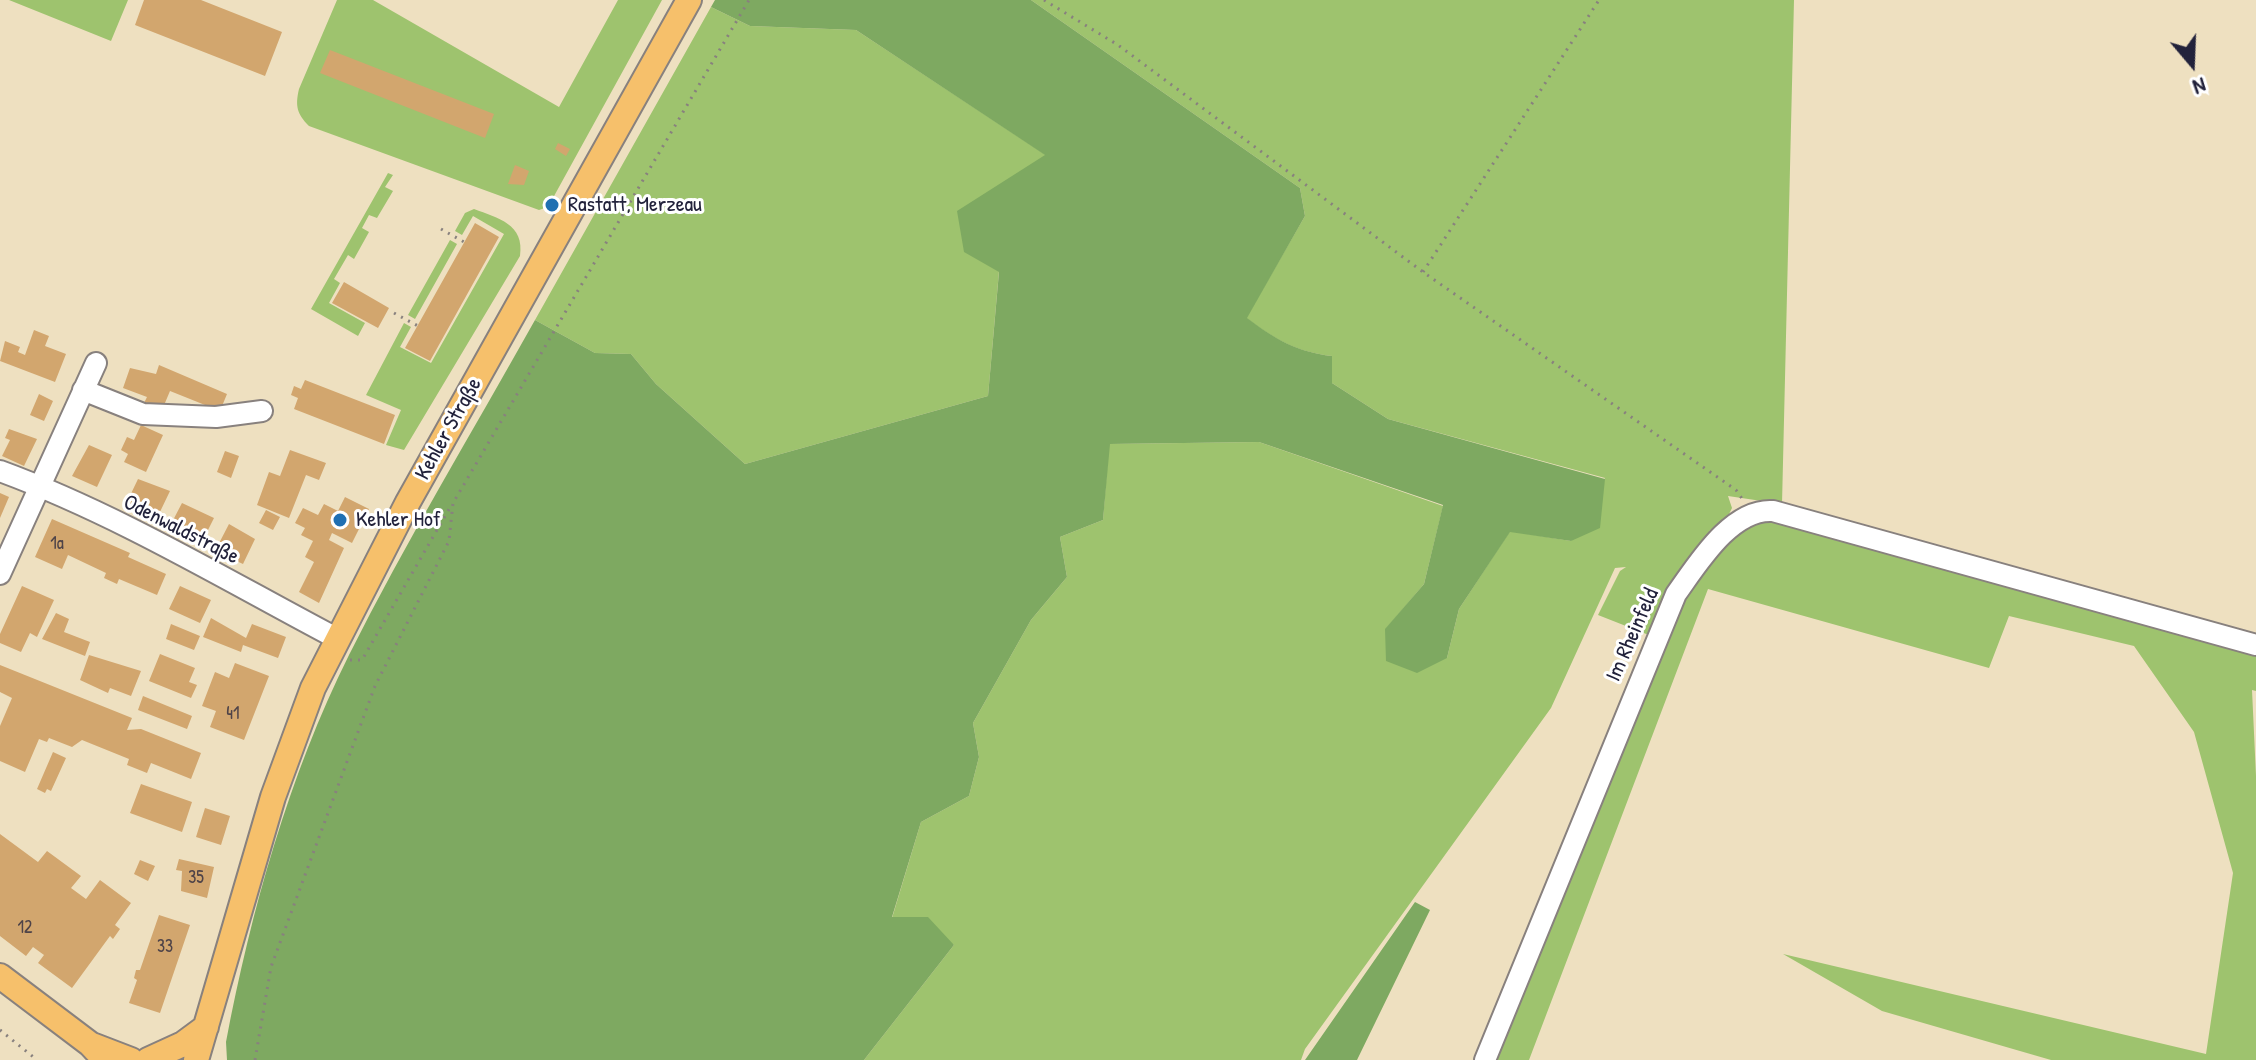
<!DOCTYPE html>
<html>
<head>
<meta charset="utf-8">
<style>
	body { margin:0 }
	#map { position:relative; width:2256px; height:1060px; overflow:hidden; background:#eee0c0; font-family:"Patrick Hand",sans-serif }
	canvas { display:block }
	.north { position:absolute; left:2152px; top:24px; width:80px; height:80px; -webkit-text-stroke:6px #fff; paint-order:stroke; rotate:161deg; font-size:22px; font-weight:700; line-height:32px; text-align:center; color:#22223b }
	.north::after { content:''; display:block; margin:auto; width:28px; height:36px; background:#22223b; clip-path:polygon(50% 0,100% 100%,50% 72%,0 100%) }
</style>
</head>
<body>
<div id="map">
<canvas width="2256" height="1060"></canvas>
<div class="north">N</div>
</div>
<script>
const g = document.querySelector('canvas').getContext('2d');
g.lineJoin = 'round';
function fill(path, color) { g.fillStyle = color; g.fill(path, 'evenodd'); }
function strokePath(path, color, width, dash) { g.strokeStyle = color; g.lineWidth = width; g.lineCap = dash ? 'butt' : 'round'; g.setLineDash(dash || []); g.stroke(path); }
function label(font, color, halo, rows, align = 'center') {
  g.font = font + ' "Patrick Hand",sans-serif'; g.lineWidth = 6; g.setLineDash([]); g.textBaseline = 'middle'; g.strokeStyle = halo; g.fillStyle = color; for (const [text, x, y, turn = 0] of rows) {
    g.save(); g.translate(x, y); g.rotate((+turn || 0) * Math.PI / 180); g.textAlign = isNaN(turn) ? turn : align; if (halo) g.strokeText(text, 0, 0); g.fillText(text, 0, 0); g.restore();
  }
}
const green = new Path2D(`
	M9,0H128L111,41Z
	M337,0H373L559,107L618,0H662L548,207L539,210L309,126C297,114 295,106 299,89Z
	M1031,0H1794L1782,504L1728,496L1732,508L1727,518L1709,531L1722,526L1734,513L1779,521L2256,652V691L2252,690L2256,776V1060H2051L1882,1011L1783,954L2206,1054L2233,873L2194,732L2134,646L2009,616L1989,668L1708,589L1529,1060H1492L1664,641L1598,615L1620,571L1626,567L1615,568L1551,708L1305,1049L1301,1060H864L954,945L892,918L921,822L969,796L979,757L973,723L1031,620L1067,577L1060,537L1103,520L1109,444L1259,442L1443,506L1424,584L1385,630L1447,658L1459,609L1510,531L1571,541L1605,478L1388,419L1332,383V356C1296,352 1275,339 1246,318L1305,216L1300,188Z
	M711,7L750,26L856,30L1046,155L999,271L988,396L745,464L656,384L631,354L595,353L535,320Z
	M388,173L393,175L385,187L393,191L377,218L369,215L362,228L369,232L354,259L348,255L334,279L340,283L329,303L365,323L358,336L311,309Z
	M474,209C498,218 525,224 520,256L404,450L386,445L401,410L366,395L404,323L411,327L400,347L431,363L504,234L473,216L462,235L455,231L465,213Z
	M450,240L457,244L415,319L408,315Z`);
const forest = new Path2D(`
	M715,0H1031L1300,188L1305,216L1247,318C1275,339 1297,352 1332,356V383L1388,419L1605,479L1600,528L1571,541L1510,532L1459,609L1447,658L1417,673L1386,661L1385,629L1424,584L1443,505L1259,442L1110,444L1103,520L1060,537L1067,577L1031,620L973,723L979,757L969,796L921,822L892,917H928L954,945L864,1060H227L226,1042C251,911 289,775 349,655C406,541 473,431 535,320L595,353L631,354L656,384L745,464L988,396L999,272L964,252L957,211L1045,155L856,30L750,26L711,7Z
	M1415,902L1430,910L1357,1060H1305Z`);
const building = new Path2D(`
	M144,0H201L282,32L265,76L135,25Z
	M330,50L494,114L485,138L320,73Z
	M558,143L570,149L566,156L555,149Z
	M515,165L529,171L524,185L508,184Z
	M475,223L499,237L430,361L405,348Z
	M344,282L389,308L378,328L332,303Z
	M34,330L49,336L45,346L66,354L55,382L0,361L5,341L20,347L18,352L25,355Z
	M159,365L227,394L220,411L170,391L162,410L144,403L147,397L123,388L130,368L156,374Z
	M305,380L395,415L384,444L294,409L298,398L291,395L294,386L301,389Z
	M39,394L53,401L44,421L30,415Z
	M141,425L163,435L146,472L124,462L128,454L121,450L127,437L134,440Z
	M9,429L37,439L24,466L2,456L10,440L5,438Z
	M89,445L112,455L97,487L72,476Z
	M290,450L326,463L319,480L306,475L289,518L257,505L269,472L280,476Z
	M225,451L239,456L231,478L217,472Z
	M138,479L170,491L158,516L127,502Z
	M0,493L9,497L0,518Z
	M345,497L369,509L352,543L332,533L329,540L344,548L319,603L299,592L314,562L305,557L313,541L301,535L305,528L295,523L303,508L318,515L324,504L338,511Z
	M182,503L214,518L201,544L170,526Z
	M266,510L280,517L273,530L259,523Z
	M52,519L130,553L128,557L166,574L157,595L119,579L117,584L104,578L106,573L68,555L62,569L35,557Z
	M229,524L255,539L243,564L215,551Z
	M22,586L54,600L37,637L30,633L21,652L0,643V634Z
	M180,586L211,600L200,623L169,609Z
	M56,613L69,619L64,632L90,642L85,656L42,639Z
	M211,618L246,638L252,624L286,637L278,658L243,645L241,652L203,637Z
	M171,624L200,636L194,650L166,639Z
	M160,654L195,668L189,682L197,685L191,698L149,681Z
	M89,655L141,671L131,696L110,688L108,693L80,680Z
	M235,663L269,676L244,740L210,727L216,711L202,706L215,672L229,678Z
	M0,665L132,718L127,730L141,729L201,753L191,779L151,763L147,773L127,765L129,759L82,740L72,747L49,738L47,742L39,739L25,772L0,761V726L12,698L0,692Z
	M143,696L192,716L187,729L138,710Z
	M53,752L66,758L51,791L47,789L45,793L37,789Z
	M141,784L192,802L182,832L130,813Z
	M205,808L230,816L221,845L196,837Z
	M0,834L38,862L47,851L81,876L71,888L86,899L100,880L131,903L115,925L120,929L113,939L110,936L72,988L38,963L44,955L33,947L26,956L0,936Z
	M179,859L214,867L207,898L181,891L182,871L176,870Z
	M140,860L155,866L148,881L134,874Z
	M159,915L190,925L160,1013L129,1003L137,980L134,978L136,970H140Z`);
const path = new Path2D(`
	M1044,0L1118,45L1423,272L1736,490L1743,500
	M441,229L464,242
	M1423,272L1599,0
	M394,313L418,326
	M350,660H362L452,504
	M0,1030L37,1060
	M255,1060L271,967L375,686L449,541L453,503L749,0`);
const minor = new Path2D(`
	M83,390L143,414L216,417L262,411
	M0,471C117,514 226,580 336,638
	M0,574L96,363
	M1485,1060L1676,594C1697,565 1731,508 1773,511L2256,645`);
const major = new Path2D(`
	M0,976L90,1044L105,1060
	M92,1045L131,1060
	M148,1060L183,1044L206,1027
	M196,1060L273,797L313,688L408,502L689,0`);
const markers = [
	[552,205,8,"#1f6fb2"],
	[340,520,8,"#1f6fb2"]
];
const numberNames = [
	["1a",57,544],
	["41",233,714],
	["35",196,878],
	["12",25,928],
	["33",165,947]
];
const poiNames = [
	["Rastatt, Merzeau",568,205],
	["Kehler Hof",356,520]
];
const streetNames = [
	["Kehler Straße",449,429,-61],
	["Odenwaldstraße",181,530,27],
	["Im Rheinfeld",1633,635,-66]
];
fill(green, '#9ec36e');
fill(forest, '#7ea961');
fill(building, '#d2a66e');
strokePath(minor, '#88817e', 24);
strokePath(major, '#88817e', 28);
strokePath(path, '#88817e', 3, [2, 6]);
strokePath(minor, '#fff', 20);
strokePath(major, '#f6c06b', 24);
for (const [x, y, r, color] of markers) { const dot = new Path2D(); dot.arc(x, y, r, 0, 2 * Math.PI); g.fillStyle = color; g.fill(dot); strokePath(dot, '#fff', 3); }
label('18px', '#4e4348', null, numberNames);
label('22px', '#22223b', '#fff', poiNames, 'left');
label('22px', '#22223b', '#fff', streetNames);
</script>
</body>
</html>
